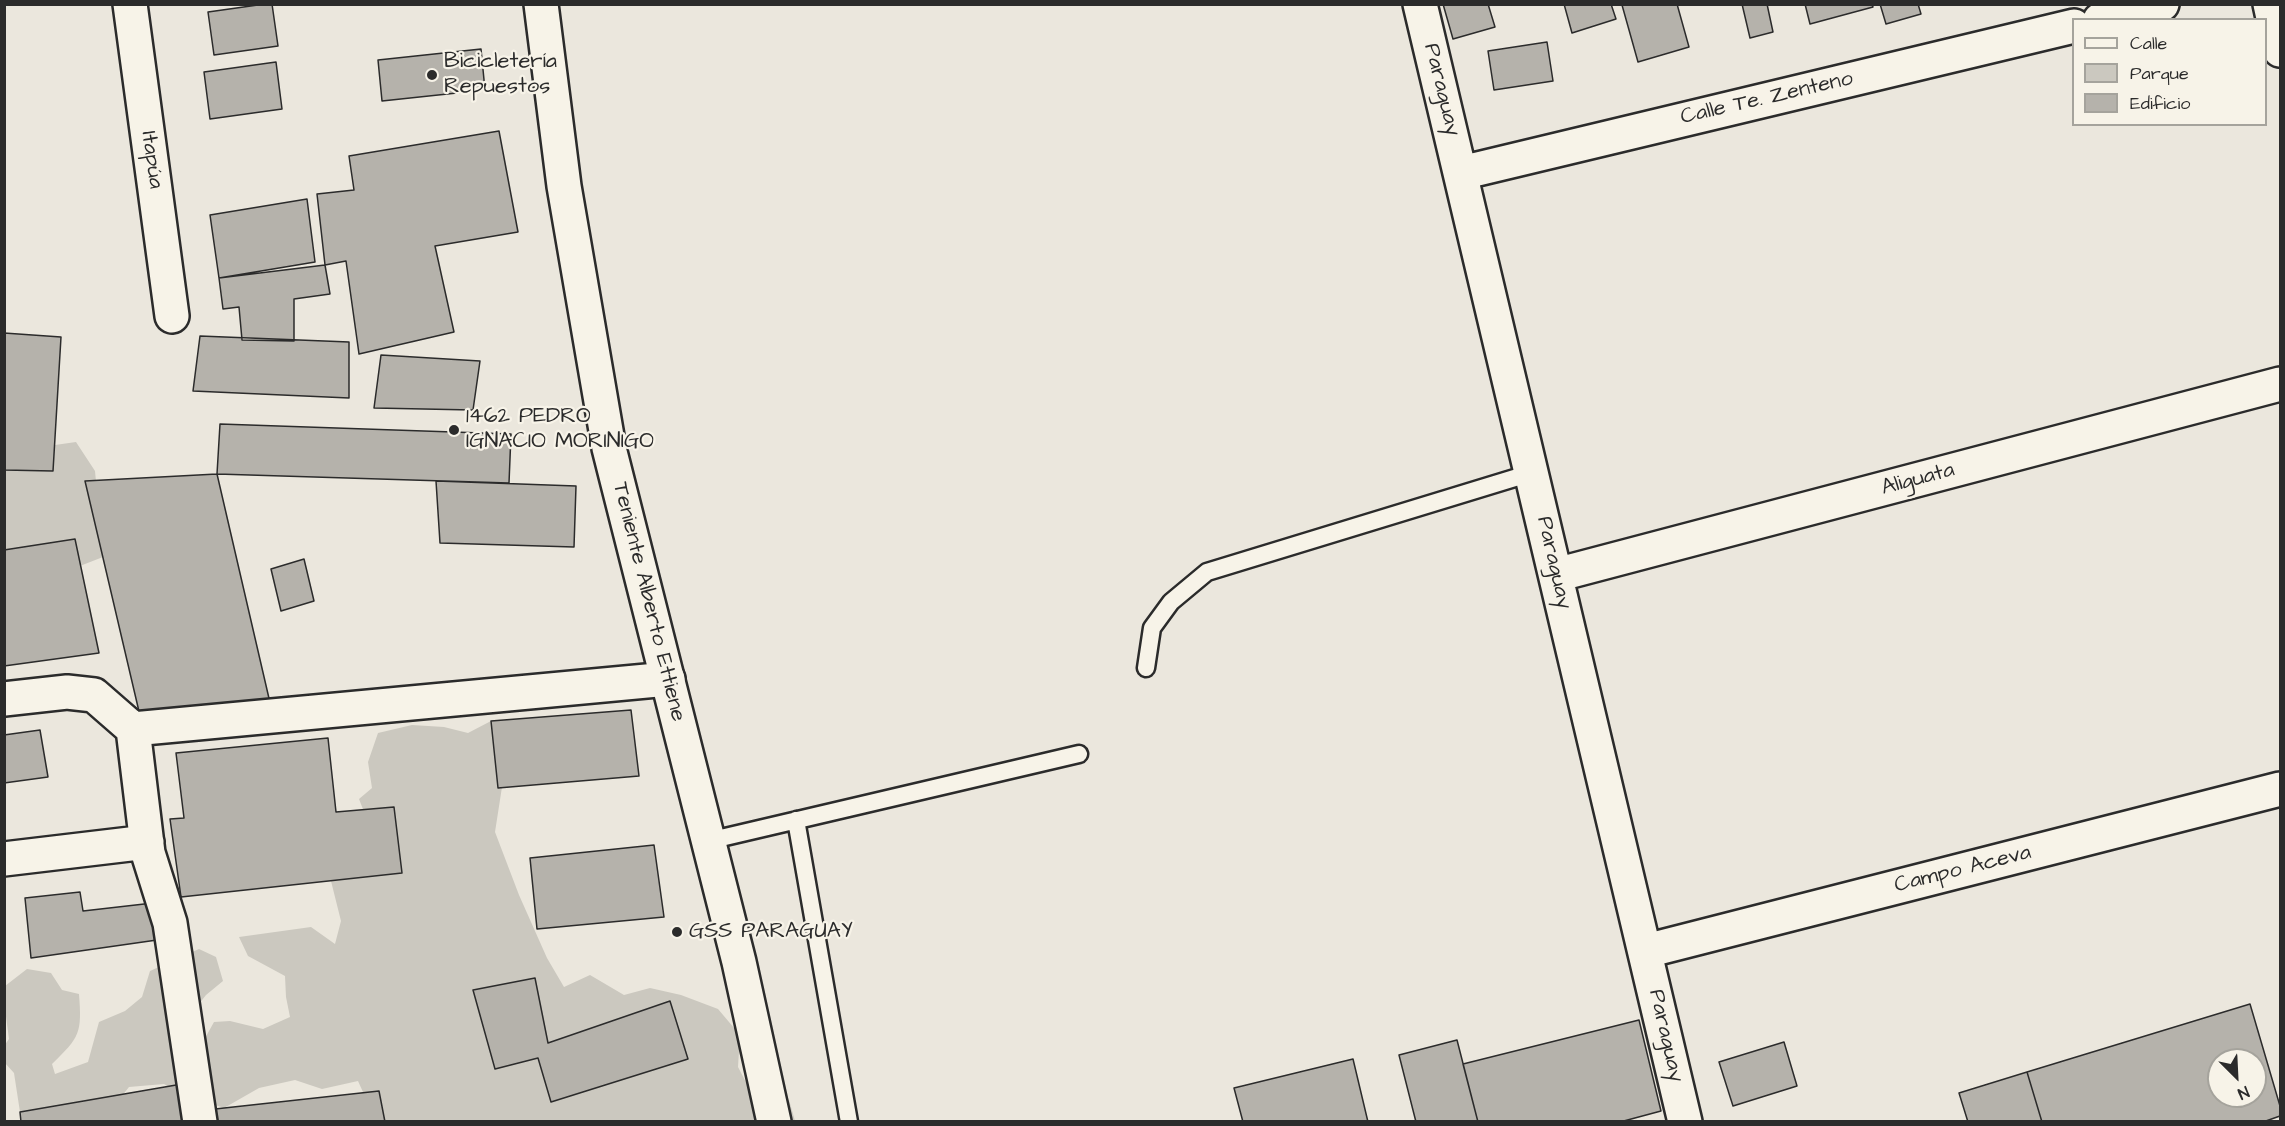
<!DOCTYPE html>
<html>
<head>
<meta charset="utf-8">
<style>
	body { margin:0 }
	#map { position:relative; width:2285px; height:1126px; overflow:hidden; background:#ebe7dd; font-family:"Architects Daughter",sans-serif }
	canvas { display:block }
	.frame { position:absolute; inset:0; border:6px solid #2b2b2b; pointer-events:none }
	.legend { position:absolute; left:2072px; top:18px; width:195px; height:108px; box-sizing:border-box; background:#f7f3e8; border:2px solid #a5a39c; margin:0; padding:8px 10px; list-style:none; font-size:18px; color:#2b2b2b }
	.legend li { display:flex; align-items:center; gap:12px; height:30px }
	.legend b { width:30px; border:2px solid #a5a39c }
	.north { position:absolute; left:2207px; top:1048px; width:60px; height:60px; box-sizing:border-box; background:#f7f3e8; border:2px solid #a5a39c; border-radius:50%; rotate:156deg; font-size:16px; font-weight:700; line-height:24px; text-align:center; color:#2b2b2b }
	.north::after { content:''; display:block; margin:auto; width:21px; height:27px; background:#2b2b2b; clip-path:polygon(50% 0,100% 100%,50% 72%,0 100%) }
</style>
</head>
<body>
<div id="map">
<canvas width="2285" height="1126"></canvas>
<div class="frame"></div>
<ul class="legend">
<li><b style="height:8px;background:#f7f3e8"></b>Calle</li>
<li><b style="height:16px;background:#cbc8bf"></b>Parque</li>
<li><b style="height:16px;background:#b5b2ab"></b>Edificio</li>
</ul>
<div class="north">N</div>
</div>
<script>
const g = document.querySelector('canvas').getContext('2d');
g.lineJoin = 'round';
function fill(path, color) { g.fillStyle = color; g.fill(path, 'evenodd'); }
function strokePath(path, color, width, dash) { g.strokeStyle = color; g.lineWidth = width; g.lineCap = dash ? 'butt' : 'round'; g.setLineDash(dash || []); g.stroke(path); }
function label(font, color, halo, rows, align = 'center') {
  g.font = font + ' "Architects Daughter",sans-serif'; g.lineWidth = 4.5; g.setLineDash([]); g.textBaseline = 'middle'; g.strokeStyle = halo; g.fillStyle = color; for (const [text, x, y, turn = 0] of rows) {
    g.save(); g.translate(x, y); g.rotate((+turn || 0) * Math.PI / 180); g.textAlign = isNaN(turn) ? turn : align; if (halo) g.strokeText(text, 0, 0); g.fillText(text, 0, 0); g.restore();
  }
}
const green = new Path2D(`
	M76,442L95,471L103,557L67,571L5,557L4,461L29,464L55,445Z
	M491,721L509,742L495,832L519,895L547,958L564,987L590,975L624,995L650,988L681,995L718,1009L740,1035L738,1067L748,1086L765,1084L789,1100L795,1121H378L372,1112L358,1081L322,1089L295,1080L259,1088L224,1108L180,1093L164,1084L129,1087L110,1111L20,1112L14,1073L5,1063L4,1046L9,1039L5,1009V986L27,969L51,973L62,990L79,994C82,1033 80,1037 52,1064L55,1074L88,1062L99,1022L125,1011L142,997L150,971L199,949L216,957L223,981L206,995L169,1042L190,1052L204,1040L214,1022L230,1021L263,1029L290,1017L286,997L285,976L248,956L239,937L311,927L335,944L341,921L331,881L370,827L359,799L372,788L368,762L378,733L412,725L444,727L468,733Z`);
const building = new Path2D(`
	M265,4H272L278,46L214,55L208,12Z
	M1443,4H1488L1495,27L1453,39Z
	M1564,4H1611L1616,19L1572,33Z
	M1625,4H1677L1689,47L1638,62L1622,5Z
	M1742,4H1767L1773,32L1750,38Z
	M1805,4H1872L1873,7L1810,24Z
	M1880,4H1918L1921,14L1886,24Z
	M1547,42L1553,81L1494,90L1488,51Z
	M481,49L485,90L382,101L378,60Z
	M276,62L282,109L210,119L204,72Z
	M499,131L518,232L435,246L454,332L359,354L346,261L325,265L317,194L354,190L349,156Z
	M307,199L315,262L219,278L210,215Z
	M325,265L330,294L294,299V341L242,340L239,307L223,309L219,278Z
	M4,333L61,337L53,471L4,470Z
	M200,336L349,342V398L193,391Z
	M381,355L480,361L473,410L374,408Z
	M220,424L511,434L509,483L217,474Z
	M217,474L271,707L141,720L85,481Z
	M436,481L576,486L574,547L440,543Z
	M75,539L99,653L4,666V550Z
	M304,559L314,601L281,611L271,569Z
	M631,710L639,776L498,788L491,721Z
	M40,730L48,777L4,783V735Z
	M328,738L336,812L394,807L402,873L181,897L170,819L184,818L176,753Z
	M654,845L664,917L537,929L530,858Z
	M80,892L83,911L153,903L157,940L31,958L25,898Z
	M535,978L548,1043L670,1001L688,1059L551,1102L538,1058L495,1069L473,990Z
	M2250,1004L2280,1106V1116L2263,1122H2042L2027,1072ZM2219,1060H2255V1096H2219Z
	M1639,1020L1661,1111L1620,1122H1478L1463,1064Z
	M1457,1040L1478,1122H1416L1399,1055Z
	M1784,1042L1797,1086L1733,1106L1719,1062Z
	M1353,1059L1368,1122H1243L1234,1088Z
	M2027,1072L2042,1122H1968L1959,1093Z
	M182,1084L188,1122H21L20,1112Z
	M379,1091L385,1122H208L206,1110Z`);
const lane = new Path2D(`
	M1146,668L1152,628L1171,602L1207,572L1531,473
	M796,820L849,1122
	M708,841L1079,754`);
const street = new Path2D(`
	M130,4L172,316
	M1420,4L1685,1122
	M2270,4L2280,50
	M2100,20L2162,4
	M1461,173L2074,26
	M1556,575L2280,384
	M4,699L67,692L94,695L133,729L148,853L170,923L200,1122
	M133,729L668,679
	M4,859L147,842
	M1646,951L2280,789`);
const secondary = new Path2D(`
	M541,4L564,186L609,448L739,962L774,1122`);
const markers = [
	[432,75,6,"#2b2b2b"],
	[454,430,6,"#2b2b2b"],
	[677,932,6,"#2b2b2b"]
];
const poiNames = [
	["Bicicletería",444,62],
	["Repuestos",444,87],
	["1462 PEDRO",466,417],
	["IGNACIO MORINIGO",466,442],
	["GSS PARAGUAY",689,932]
];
const streetNames = [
	["Paraguay",1441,90,76],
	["Calle Te. Zenteno",1767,99,-13],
	["Itapúa",151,160,82],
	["Aliguata",1918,480,-15],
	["Paraguay",1553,563,77],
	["Teniente Alberto Ettiene",648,602,76],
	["Campo Aceva",1963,870,-14],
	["Paraguay",1665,1036,77]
];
fill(green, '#cbc8bf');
fill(building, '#b5b2ab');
strokePath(building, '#2b2b2b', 1.5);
strokePath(lane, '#2b2b2b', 21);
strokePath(street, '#2b2b2b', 38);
strokePath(secondary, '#2b2b2b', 38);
strokePath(lane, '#f7f3e8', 16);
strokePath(street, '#f7f3e8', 33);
strokePath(secondary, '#f7f3e8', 33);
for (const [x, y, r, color] of markers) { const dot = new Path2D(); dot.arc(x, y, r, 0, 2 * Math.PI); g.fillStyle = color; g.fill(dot); strokePath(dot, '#f7f3e8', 2); }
label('22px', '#2b2b2b', '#f7f3e8', poiNames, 'left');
label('22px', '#2b2b2b', '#f7f3e8', streetNames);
</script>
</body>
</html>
